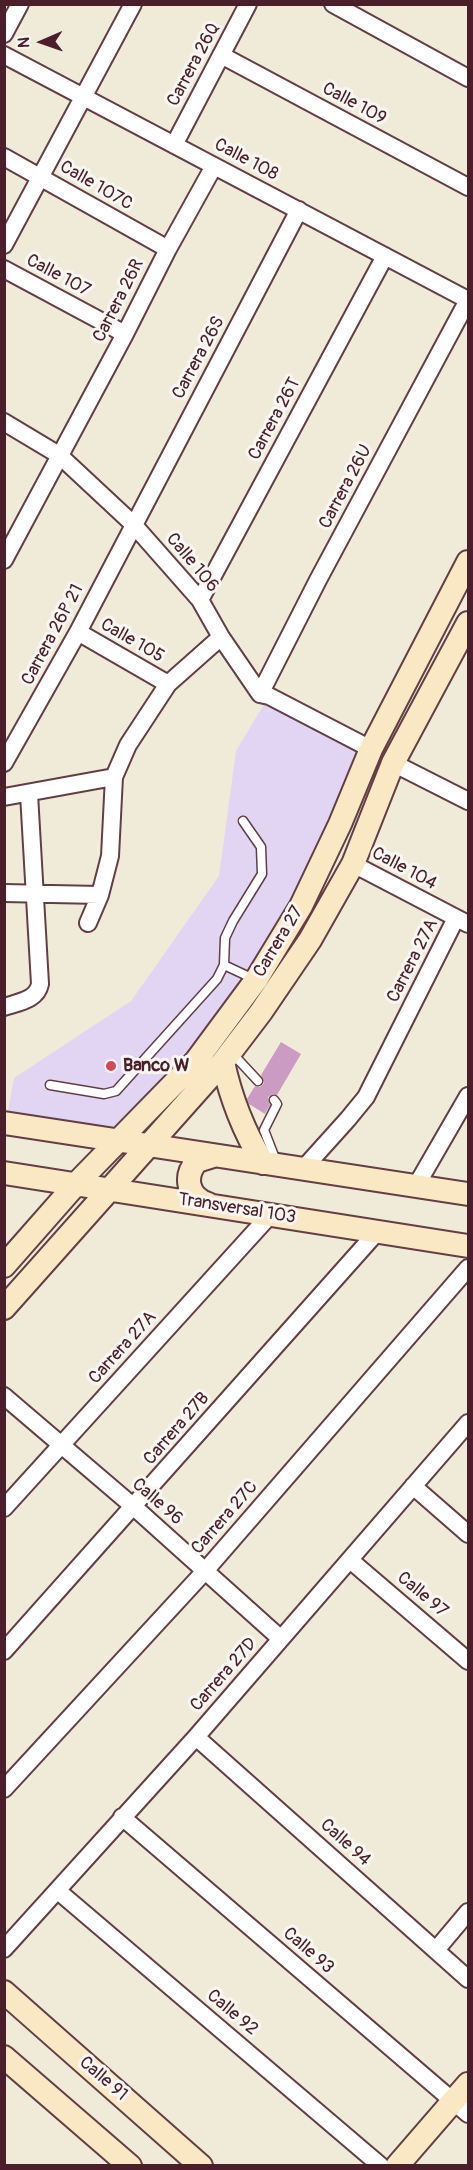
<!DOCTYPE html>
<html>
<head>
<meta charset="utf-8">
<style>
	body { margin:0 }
	#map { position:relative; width:473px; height:2170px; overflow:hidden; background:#f0ebd9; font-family:Pangolin,sans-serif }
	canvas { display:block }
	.frame { position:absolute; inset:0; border:6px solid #4a1f2b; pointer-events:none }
	.north { position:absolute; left:12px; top:12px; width:60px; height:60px; -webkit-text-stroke:4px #f6f6f2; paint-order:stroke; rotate:268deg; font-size:16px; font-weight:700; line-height:24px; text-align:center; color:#4a1f2b }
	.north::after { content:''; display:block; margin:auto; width:21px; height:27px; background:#4a1f2b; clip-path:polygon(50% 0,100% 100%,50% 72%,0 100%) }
</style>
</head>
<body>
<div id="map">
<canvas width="473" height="2170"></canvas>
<div class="frame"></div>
<div class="north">N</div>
</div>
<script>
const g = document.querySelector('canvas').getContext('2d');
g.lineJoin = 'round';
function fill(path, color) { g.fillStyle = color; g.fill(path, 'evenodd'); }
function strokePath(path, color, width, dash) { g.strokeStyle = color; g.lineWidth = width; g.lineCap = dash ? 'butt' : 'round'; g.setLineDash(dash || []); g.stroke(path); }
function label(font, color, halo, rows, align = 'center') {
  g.font = font + ' Pangolin,sans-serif'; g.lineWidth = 6; g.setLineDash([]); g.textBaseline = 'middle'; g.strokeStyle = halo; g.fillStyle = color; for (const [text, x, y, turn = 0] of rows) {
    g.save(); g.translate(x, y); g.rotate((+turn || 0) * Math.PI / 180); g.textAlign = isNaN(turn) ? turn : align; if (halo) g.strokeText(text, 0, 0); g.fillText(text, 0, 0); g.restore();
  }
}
const built = new Path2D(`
	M269,696L371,749L256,980L119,1140L6,1123L14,1078L131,1001L219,876L236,751Z`);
const building = new Path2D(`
	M281,1042L301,1054L277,1095L273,1094L268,1097L270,1105L265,1114L249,1104L247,1099L255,1086L260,1087L264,1083L261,1075Z`);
const lane = new Path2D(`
	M224,965L225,938L233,921L262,874L261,847L243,821
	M232,1053L258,1081
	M50,1085L104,1094L116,1091L217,979L224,965L256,980
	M274,1100L277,1104L264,1130L276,1161`);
const street = new Path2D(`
	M333,4L468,78
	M4,34L20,4
	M4,55L468,300
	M221,55L468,187
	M174,145L248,4
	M4,157L168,249
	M4,245L133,4
	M4,269L125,334
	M4,422L59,455L133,524L200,600L221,637L260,694L269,696L371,749
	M4,560L125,334L168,249L214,166
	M200,600L385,256
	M78,632L168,684
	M260,694L318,580L468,300
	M4,763L78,632L299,210
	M393,763L468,801
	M4,797L114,777
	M353,864L468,924
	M4,893L100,895
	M88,923L100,895L110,856L114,777L128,745L168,684L221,637
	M4,1007C19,1002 37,1000 40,984L29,794
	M303,1169L348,1119L366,1097L456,918
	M416,1186L468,1096
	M4,1396L134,1507L281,1639
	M413,1486L468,1534
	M4,1508L271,1214
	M350,1560L468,1661
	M4,1651L377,1232
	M196,1737L468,1979
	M4,1789L205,1571L468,1268
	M122,1817L468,2114
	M58,1891L381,2166
	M4,1949L196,1737L468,1423
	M436,1950L468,1912`);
const secondary = new Path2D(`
	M223,1062C231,1099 243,1130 263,1163
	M4,1123L468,1194
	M4,1173L468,1246
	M208,1204C188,1197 183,1177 197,1161L213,1156
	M4,1266L77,1183L196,1061L256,980L301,906L340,824L371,749L468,562
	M4,1308L223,1062L261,1012L310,940L353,864L393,763L468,623
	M4,1992L201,2166
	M4,2057L130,2166
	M397,2166L468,2084`);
const markers = [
	[111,1066,6,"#d1495b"]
];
const streetNames = [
	["Carrera 26Q",194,65,-62],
	["Calle 109",354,104,28],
	["Calle 108",246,160,28],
	["Calle 107C",96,186,30],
	["Calle 107",58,276,28],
	["Carrera 26R",119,301,-63],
	["Carrera 26S",199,358,-62],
	["Carrera 26T",275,419,-62],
	["Carrera 26U",346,487,-62],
	["Calle 106",192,563,50],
	["Carrera 26P 21",53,635,-62],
	["Calle 105",132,641,30],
	["Calle 104",404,869,28],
	["Carrera 27",279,942,-59],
	["Carrera 27A",413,961,-63],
	["Transversal 103",237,1209,9],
	["Carrera 27A",123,1348,-48],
	["Carrera 27B",177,1429,-49],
	["Calle 96",157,1502,41],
	["Carrera 27C",225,1518,-49],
	["Calle 97",422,1595,40],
	["Carrera 27D",224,1675,-49],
	["Calle 94",345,1843,42],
	["Calle 93",308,1951,41],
	["Calle 92",232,2013,40],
	["Calle 91",103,2079,41]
];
const poiNames = [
	["Banco W",123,1066]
];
fill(built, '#e2d4f3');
fill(building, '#cb9bc4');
strokePath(lane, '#633e45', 11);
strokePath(street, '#633e45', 20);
strokePath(secondary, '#633e45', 26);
strokePath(lane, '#fff', 8);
strokePath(street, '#fff', 16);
strokePath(secondary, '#fae7c3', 22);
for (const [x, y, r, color] of markers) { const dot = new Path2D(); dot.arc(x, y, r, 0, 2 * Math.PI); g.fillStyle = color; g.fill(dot); strokePath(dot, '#f6f6f2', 2); }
label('18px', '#4a1f2b', '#f6f6f2', streetNames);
label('bold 18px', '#4a1f2b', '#f6f6f2', poiNames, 'left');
</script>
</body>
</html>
